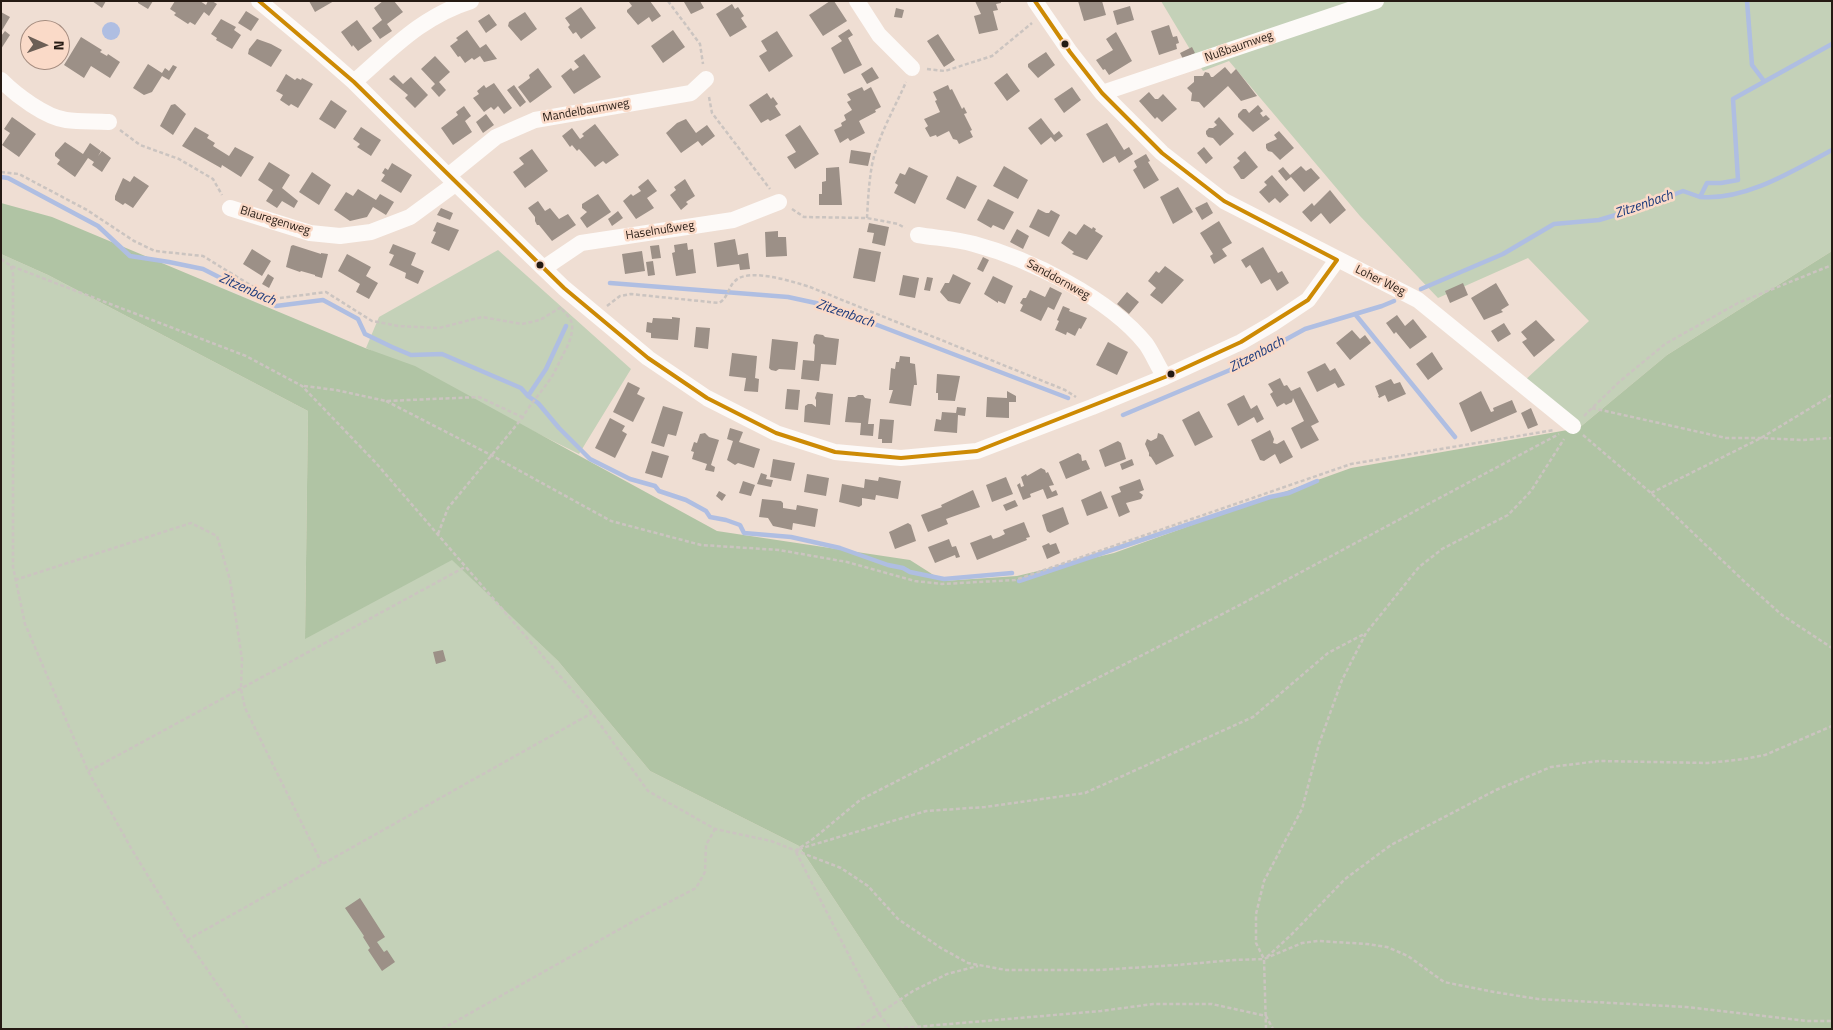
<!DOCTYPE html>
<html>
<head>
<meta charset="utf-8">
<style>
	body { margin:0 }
	#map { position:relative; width:1833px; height:1030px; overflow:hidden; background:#efded3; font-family:"Titillium Web",sans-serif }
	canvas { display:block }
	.frame { position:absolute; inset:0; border:2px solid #251a13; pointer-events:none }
	.north { position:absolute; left:20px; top:20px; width:50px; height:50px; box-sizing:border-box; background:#fadac8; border:1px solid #a58d80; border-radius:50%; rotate:92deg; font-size:14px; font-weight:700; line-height:20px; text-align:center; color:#251a13 }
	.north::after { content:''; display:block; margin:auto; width:18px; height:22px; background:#6c5f56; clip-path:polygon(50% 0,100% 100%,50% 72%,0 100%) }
</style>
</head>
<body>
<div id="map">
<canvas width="1833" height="1030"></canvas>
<div class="frame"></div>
<div class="north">N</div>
</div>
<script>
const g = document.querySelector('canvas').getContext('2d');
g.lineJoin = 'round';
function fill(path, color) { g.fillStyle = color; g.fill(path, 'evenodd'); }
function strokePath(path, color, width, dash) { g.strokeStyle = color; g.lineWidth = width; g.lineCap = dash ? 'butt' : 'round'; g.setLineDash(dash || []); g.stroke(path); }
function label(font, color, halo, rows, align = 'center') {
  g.font = font + ' "Titillium Web",sans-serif'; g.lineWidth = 5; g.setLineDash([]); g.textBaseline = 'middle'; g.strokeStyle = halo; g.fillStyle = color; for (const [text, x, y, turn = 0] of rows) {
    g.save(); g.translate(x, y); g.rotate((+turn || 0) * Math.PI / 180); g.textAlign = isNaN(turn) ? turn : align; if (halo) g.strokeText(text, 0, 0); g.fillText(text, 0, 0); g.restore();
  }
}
const green = new Path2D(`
	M1161,1H1832V251L1667,355L1579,428L1524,381L1589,321L1528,258L1438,298L1360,216L1229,61L1203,71Z
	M498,250L631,369L579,454L366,348L379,317Z
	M1,254L48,275L308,411L305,638L452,559L558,661L650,771L799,846L920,1029H1Z`);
const forest = new Path2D(`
	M1,203L52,217L365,348L415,366L717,531L910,560L943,581L1017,576L1114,553L1351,468L1579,428L1667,355L1832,251V1029H920L799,846L650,771L558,661L452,560L305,639L308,411L48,275L1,254Z`);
const water = new Path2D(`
	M102 31a9 9 0 1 1 18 0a9 9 0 1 1-18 0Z`);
const stream = new Path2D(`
	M1747,1L1752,65L1764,81
	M1,177L8,178L98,226L130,256L169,262L203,269L276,306L323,300L358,319L365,334L392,347L411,355L442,354L521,388L528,396L546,369L566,326
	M1700,197C1745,201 1793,171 1832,150
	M610,283L788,297L825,305L1068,398
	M1421,289L1503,254L1554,224L1599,220L1636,209L1683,191L1700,197L1707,183H1721L1738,180L1733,99L1832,44
	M1355,314L1455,437
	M528,396L538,403L559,428L590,459L630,479L655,486L659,491L686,500L706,511L710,517L726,520L740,525L744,533L791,537L840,548L888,565L903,568L910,572L944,579L1012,573
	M1123,415L1230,370L1305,329L1382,306L1394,301
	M1019,581L1270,497L1289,493L1317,481`);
const building = new Path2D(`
	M92,1H106L102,8Z
	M138,1H153L148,9L138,3Z
	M175,1H200L206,5L208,1H212L217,4L209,16L204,12L195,25L190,22L188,24L174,15L176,13L170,9Z
	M309,1H334L315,12Z
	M383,1H394L403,12L387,24L392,31L380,39L372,28L382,20L374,8Z
	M631,1H650L661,16L652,22L649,17L638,25L627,12V10L632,6L629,2Z
	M686,1H700L704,8L691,14L684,2Z
	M830,1H834L847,21L823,36L809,15Z
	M975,1H1001V3L996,4L998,10L993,11L998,30L979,34L974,16L981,14Z
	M1078,1H1102L1106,15L1084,21Z
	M732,4L735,9L738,7L744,16L741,18L747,27L730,37L716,14Z
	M1130,6L1134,20L1117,25L1113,11Z
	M581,7L596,28L581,39L576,32L573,34L568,27L570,25L565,18Z
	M896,8L904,10L902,18L894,17Z
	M246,11L259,19L251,31L238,23Z
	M1,12L10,17L1,32Z
	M525,12L537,29L521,41L508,26L509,22Z
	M489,14L497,25L486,33L478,21Z
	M221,19L236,27L234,30L241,35L232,49L216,40L217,38L211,34Z
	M357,20L372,41L358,51L353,45L352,47L341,32Z
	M1169,25L1173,37L1177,36L1179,43L1176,44L1177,49L1159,55L1151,31Z
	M849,29L853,35L848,38L862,65L844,74L831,48L842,41L838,36Z
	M467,30L480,48L486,44L497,59L484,62L480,56L474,60L472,58L465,63L460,56L458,57L450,46L458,40L456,38Z
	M673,30L685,47L663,63L651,46Z
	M5,31L10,35L1,49V36Z
	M777,31L793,56L769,72L759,56L767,51L761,41Z
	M1116,32L1132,61L1109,75L1105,69L1103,70L1096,60L1113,50L1106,39Z
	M938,34L955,60L944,67L927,41Z
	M81,37L102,50L100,52L107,56L108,54L120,62L110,78L91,66L84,78L64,65Z
	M257,39L271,44L282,50L271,67L248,54L249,49Z
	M1192,47L1195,53L1183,59L1180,53Z
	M1046,52L1055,65L1038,78L1028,67V64Z
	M584,54L601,77L574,94L561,76L571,68L573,71L579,67L574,61Z
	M435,56L450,72L439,82L446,90L439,97L431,88L435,84L421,69Z
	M148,64L162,73L165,68L169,71L173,65L177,67L169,80L162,76L152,92L144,95L133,88Z
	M872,67L879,78L867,84L861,74Z
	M1225,67L1231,74L1236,69L1257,96L1241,101L1228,86L1204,108L1199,102L1191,101L1192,93L1187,88L1194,82V76H1203L1205,72L1209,73L1211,77H1213Z
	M538,68L552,87L530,103L518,87L530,78L529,75Z
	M1007,73L1020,91L1007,101L994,83Z
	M286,74L295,80L297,78L301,80L302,78L313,84L298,108L291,104L289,106L280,100L283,95L276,91Z
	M394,75L403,84L411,77L428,95L415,108L405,98L408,95L389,79Z
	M494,83L512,108L504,114L498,106L494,110L491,107L484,112L473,98L479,94L477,91L484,85L486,88Z
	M514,85L526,102L520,107L507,90Z
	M948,85L950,90L952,89L962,109L964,107L967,113L964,114L972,130L970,131L973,137L959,144L957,140L953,139L949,131L937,137L936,135L930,137L925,128L928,126L924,119L940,112L935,101L937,100L933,92Z
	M862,87L864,91L871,87L881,107L875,110L876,112L859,121L865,133L850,141L848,138L840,143L834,130L842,126L841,123L846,120L844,115L852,110L847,102L851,100L847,94Z
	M1072,87L1081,100L1064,113L1054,99Z
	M1149,92L1155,99H1158L1163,94L1177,109L1162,122L1157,117L1155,119L1139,101Z
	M767,93L771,99L773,97L778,104L775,106L781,115L770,121L768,119L761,123L749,105Z
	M331,100L347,111L335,129L319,119Z
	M175,104L186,114L173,135L160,126L171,105Z
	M1258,105L1263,111L1260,113L1263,117L1266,115L1270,119L1253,132L1238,117V114L1243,109H1246L1249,113Z
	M464,106L471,116L465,121L472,132L453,145L441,128L458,115L456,112Z
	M486,114L494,125L483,133L476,122Z
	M12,117L36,134L19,157L2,145L10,133L4,129Z
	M1219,117L1234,134L1220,146L1213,138L1208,137L1206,134V131L1209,128H1213L1217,125L1214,122Z
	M1041,118L1054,135L1059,131L1063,136L1055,142L1051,137L1041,145L1028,128Z
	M686,119L696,133L707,125L715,136L702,146L698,141L681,153L666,133L677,123Z
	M1107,123L1124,150L1129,147L1133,154L1119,163L1115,156L1103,163L1086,134Z
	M595,124L619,155L606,164L603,161L595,167L579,149L577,151L572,145L570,147L562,136L572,128L580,139L584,136L582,134Z
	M800,125L819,154L795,169L787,157L796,152L785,135Z
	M195,127L209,135L207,138L215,143L213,146L229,156L235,147L254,157L241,177L222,165L221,168L182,146Z
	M361,127L381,140L371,156L357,147L360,144L353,139Z
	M1279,131L1294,148L1280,160L1272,152L1268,151L1266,148V144L1277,139L1274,135Z
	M65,142L83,154L90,143L101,151L98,156L102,151L111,158L102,172L92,165L94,162L88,158L75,177L57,164L60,160L55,156V153Z
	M1204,147L1213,158L1206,164L1197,153Z
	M532,149L548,171L525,188L513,172L524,164L519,158Z
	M851,150L871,153L868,166L849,163Z
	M1245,151L1258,167L1244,179H1241L1233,167L1240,161L1237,158Z
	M1146,154L1150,161L1148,162L1159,180L1144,189L1133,170L1137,167L1134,161Z
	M269,162L290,175L282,188L298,201L294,208L282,201L277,208L266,201L273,190L258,180Z
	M392,163L412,175L401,193L381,181L385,175L382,173L385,168L388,170Z
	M1004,166L1028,180L1018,199L993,186Z
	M1301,166L1306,171L1311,168L1320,178L1304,192L1291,177L1286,181L1278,171L1283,167L1290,175Z
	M839,167L842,205H819V194H822V182L826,181V168Z
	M909,167L928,176L915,204L894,193L898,185L895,183L900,173L905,175Z
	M312,172L331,185L319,205L299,192Z
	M1272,175L1289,195L1280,203L1275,198L1269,203L1259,192L1267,185L1264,182Z
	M134,176L149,186L133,208L125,203L123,205L115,200V196L123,178L130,182Z
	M957,176L977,186L965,209L946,199Z
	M648,179L657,191L647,198L654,208L636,219L623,201L631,194L633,196L641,191L638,187Z
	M685,179L695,196L686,202L688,204L681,210L670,195L676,190L674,187Z
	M1178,187L1193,212L1173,224L1160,197Z
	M358,189L376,200L380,194L394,202L386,215L373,207L367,217L350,221L334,210L346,192L353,196Z
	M1330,190L1346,210L1330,224L1321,213L1311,222L1302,212L1312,203L1314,206Z
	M598,194L611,212L587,228L580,218L587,212L582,208V204Z
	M988,199L1014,212L1004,230L993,225L991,228L977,220Z
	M538,201L545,211L550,208L559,219L568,214L576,225L552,241L539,225H537L535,221V217L528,208Z
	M1207,202L1213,213L1202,220L1195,208Z
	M441,208L453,213L450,220L437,215Z
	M1038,209L1046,213H1049L1051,210L1060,215L1049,237L1029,227Z
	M618,211L623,218L612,226L608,219Z
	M1219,221L1232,243L1222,249L1227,256L1214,264L1210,256L1213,254L1200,233Z
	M437,222L459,230L449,251L431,243L436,232L433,231Z
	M869,223L889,227L885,246L872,243L874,233L867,232Z
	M1084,224L1092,229L1093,227L1096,229L1095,231L1103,236L1087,260L1072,254L1074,252L1061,243L1069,231L1076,235Z
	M1017,229L1029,236L1023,249L1010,242Z
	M778,231V237H786L787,256L766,257L765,232Z
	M735,239L738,255L748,253L750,269L740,270L739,264L717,267L714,243Z
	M687,243L688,250L693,249L696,273L676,276L672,253L675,252L674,245Z
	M393,244L416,253L411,265L424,271L418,284L405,278L406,273L389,265L394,255L389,253Z
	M293,245L321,254V253L328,254L322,278L315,276V275L301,271L300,272L286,267L291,246Z
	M659,245L661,258L652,259L650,246Z
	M1263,247L1278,273L1282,271L1289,283L1277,291L1270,279L1261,284L1250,265L1246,268L1241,260Z
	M859,248L881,252L875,282L853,278Z
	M252,249L271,261L262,276L243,264Z
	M642,251L645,271L625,274L622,254Z
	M347,254L371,267L366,276L378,283L369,299L356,292L360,284L338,271Z
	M983,257L989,260L983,272L977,269Z
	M653,261L655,275L648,276L646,262Z
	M1165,266L1184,280L1162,304L1150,295L1156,288L1148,281L1156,271L1159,273Z
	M268,274L274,278L269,288L262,284Z
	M953,274L971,283L960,304L948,301L940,292L945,283H949Z
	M903,275L919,278L915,298L899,295Z
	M993,276L1013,286L1005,304L998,301V303L984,294Z
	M927,277L933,278L930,291L924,290Z
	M1463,283L1468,295L1450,303L1445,291Z
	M1496,283L1509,305L1501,310L1503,312L1484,320L1471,298Z
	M1050,287L1062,293L1054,310L1048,307L1041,321L1020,311L1023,305L1020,303L1023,298H1026L1030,290L1045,297Z
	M1127,292L1139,302L1129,314L1117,304Z
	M1063,306L1070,309L1069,311L1087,318L1081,329L1079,328L1075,336L1067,332L1066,335L1055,330L1059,321L1057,320Z
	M1397,315L1405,326L1413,319L1427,337L1410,349L1396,332L1394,334L1386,323Z
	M672,317L680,318L678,340L651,338V333L646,332L647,322L652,323L653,318L672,319Z
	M1536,320L1555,340L1534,357L1522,342L1527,339L1521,332Z
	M1504,323L1511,334L1498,342L1491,331Z
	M696,327L710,328L708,349L694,347Z
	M1352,330L1360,339L1365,335L1371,343L1350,360L1336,343Z
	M816,334L823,335L825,337L839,339L836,365L821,364L819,381L801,379L803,360L814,361L815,345L813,343L814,336Z
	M772,339L798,342L795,370L779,369L776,371L771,370L769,368Z
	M1108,342L1128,352L1117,375L1096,365Z
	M1432,352L1443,369L1428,380L1416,364Z
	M732,353L757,356L755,378L759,379L758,392L744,391L746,378L729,376Z
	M900,356L910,357V363L915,364L917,385H914L911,406L889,403L893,390H889L891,368L895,369L896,362H899Z
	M1325,363L1330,371L1335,368L1345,385L1338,388L1335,383L1317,392L1307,372Z
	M937,374L960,376L955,401L938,400V393H936Z
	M1280,378L1284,386L1287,385L1291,391L1300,387L1319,422L1311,426L1319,440L1301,449L1291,428L1304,421L1293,398L1292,402L1286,405L1284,403L1277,407L1270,394L1273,392L1268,384Z
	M1391,379L1394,384L1400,382L1406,394L1388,402L1385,395L1379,398L1378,396H1379L1375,386Z
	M628,382L640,388L637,394L645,398L633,422L613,412Z
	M787,389L800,390L798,410L785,409Z
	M1007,391L1016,396V402H1009V418L986,417L987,397L1007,398Z
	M1481,391L1491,412L1494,411L1493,408L1512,400L1517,412L1471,432L1459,403Z
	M817,392L833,394L830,425L804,422L805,406L808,404H812L816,407V400L815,398Z
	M858,395H863L865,398L871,399L868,424H874L873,436L860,435L861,423L845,422L848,397H855Z
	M1244,395L1251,409L1257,405L1264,419L1257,423L1254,417L1238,426L1227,404Z
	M663,406L683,412L676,436L668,434L664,447L651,443Z
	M957,407L966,408L965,416L958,415L957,433L934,431L936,419L941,420L942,412L956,413Z
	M1531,408L1538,425L1528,429L1521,413Z
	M1199,411L1213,437L1195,446L1182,420Z
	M610,418L625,426L622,431L627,434L615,458L595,448Z
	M880,419L894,420L892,443H882V439H878Z
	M730,428L743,432L739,442L760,449L754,468L738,463L735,465L727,460L733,441L727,439Z
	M1270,430L1274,439L1273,443L1277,444L1284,440L1293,457L1280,464L1275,454L1264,461L1260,460L1251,440Z
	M705,433L709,437L719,440L711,465L715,467L714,472L705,470L707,464L692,459L694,452L691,451L694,442L697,443L700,434Z
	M1158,433L1163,435L1174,456L1156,465L1151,457L1149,456V453L1145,444L1147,439L1151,441L1157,438Z
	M1118,441L1121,443L1126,459L1105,467L1099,450Z
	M652,451L669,456L662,478L645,473Z
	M1078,453L1081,455L1082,461L1086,460L1090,469L1066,479L1059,462Z
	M773,459L795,463L791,481L770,477Z
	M1132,459L1134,465L1122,470L1120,464Z
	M1041,468L1045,470L1046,473L1048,472L1054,485L1049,486L1052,492L1056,490L1058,495L1047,499L1043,489L1030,494L1031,497L1023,500L1017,485L1020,483L1021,487L1024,486L1021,477L1026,474L1027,476Z
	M761,473L767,475L766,479L773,480L771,487L757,484Z
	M807,474L829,478L826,496L804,492Z
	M879,477L901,481L898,499L876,495L875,500L862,498V505L859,507L839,502L842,484L864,488L865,479L878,481Z
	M1006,477L1013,494L992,502L986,485Z
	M1140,479L1144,490L1139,492L1143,495L1141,499L1126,503L1130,512L1119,517L1111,496L1121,492L1119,487Z
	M743,481L755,485L751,496L739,493Z
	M973,490L980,507L946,519L948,524L928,532L921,515L942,507L941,505Z
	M719,491L726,495L722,501L716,496Z
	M1101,491L1108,508L1087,516L1081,500Z
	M762,499L781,501L783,503V508L796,510L797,505L818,509L815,527L793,523L792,530L773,526L768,518L759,517Z
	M1015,500L1018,506L1006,511L1003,505Z
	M1063,507L1069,524L1050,533L1047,531L1042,515Z
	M1024,522L1030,537L1026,538L1027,540L977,560L970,543L991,535L993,539L999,537L1005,534L1003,530Z
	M908,523L911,525L916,541L895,549L889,532Z
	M949,539L952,547L956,546L960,557L956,558L955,555L935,563L928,547Z
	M1049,543L1050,545L1056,543L1060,553L1047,559L1042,546Z
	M443,650L446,661L436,664L433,652Z
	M360,898L385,937L377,942L384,952L387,950L395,962L382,971L368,950L370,948L363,937L364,936L345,908Z`);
const path = new Path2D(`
	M668,1L700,44L703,64
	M927,69L945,71L992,56L1032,23
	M709,97L712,113L770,189
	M120,130L140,145L179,159L213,179L222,195
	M1,172L19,174L87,210L134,241L155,251L203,256L273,299L326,292L372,321L398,326L439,328L482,317L522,324L540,320L563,306
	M792,209L804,217L867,218L898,224L905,228
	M867,218C868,199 869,179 873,160C880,133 895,107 906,82
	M1,259L11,266L246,356L302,386L376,463L592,713L648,791L715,829L771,841L841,868L868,886L898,919L941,948L968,963L1006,970H1098L1177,965L1234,960L1264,959L1302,943L1318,941L1367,944L1387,947L1408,956L1444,982L1494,992L1538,999L1686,1007L1807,1021H1832
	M11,266L13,274V567L25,624L88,771L131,848L187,940L248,1029
	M607,306L620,296L631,294L719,303C728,298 728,287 735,281C749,267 794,282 810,287L1065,390L1076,397
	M304,386L336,390L386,401L479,397L522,417
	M386,401L491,455L611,521L701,545L779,550L847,562L915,581L942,584L1015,580L1351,464L1554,430
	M1592,408L1726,438H1761L1802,440L1832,438
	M1584,416L1619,382L1665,344L1738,303L1832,265
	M1583,435L1651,493L1747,584L1782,615L1832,648
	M1651,493L1761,438L1832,395
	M438,534L448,508L523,417C530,404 540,394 548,382C556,372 559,361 565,351C569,343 573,334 572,324C571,318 565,313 561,308
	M15,580L191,523L217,536L230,580L242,659L241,689L245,708L322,864
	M89,771L465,567
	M799,849L926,811L985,807L1085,793L1253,717L1328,653L1364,634
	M795,851L813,839L860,800L1236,607L1559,434
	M796,852L879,1014L891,1029
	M187,940L592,713
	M1267,957L1292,934L1345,879L1391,845L1496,790L1551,767L1599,761L1708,763L1744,759L1765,755L1832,726
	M442,1029L650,912L696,888L705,872L706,845L715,829
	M856,1029L913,991L947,974L978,966
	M891,1029L1101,1011L1153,1004H1212L1266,1016L1273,1029
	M1266,1029L1264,959L1256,943V914L1264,881L1302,809L1319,744L1342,680L1366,633L1419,567L1442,549L1508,515L1531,491L1564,439`);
const minor = new Path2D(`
	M259,1L313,46L354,82L448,176L564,288L648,358L707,398L776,433L835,452L901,458L977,451L1092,407L1165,377L1241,342L1272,324L1308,300L1337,260
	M857,1L879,35L912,68
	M1035,1L1070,52L1102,93L1162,153L1224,201L1418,300L1573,426
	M1,80C16,95 45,117 66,120C80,122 95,121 109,122
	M354,82C391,50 422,16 471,1
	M1102,93L1376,1
	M448,176L496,137L535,120L691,93L706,79
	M230,208L310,233L340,236L371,232L410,217L455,184
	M918,235C936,238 956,239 974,244C1030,259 1109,298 1146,344C1153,354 1158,367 1165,377
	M544,268L581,243L733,220L779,202`);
const bus1 = new Path2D(`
	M259,1L354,82L564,288L648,358L707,398L776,433L835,452L901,458L977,451L1165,377L1241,342L1308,300L1337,260L1224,201L1162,153L1102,93L1070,52L1035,1`);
const markers = [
	[1065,44,4.5,"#251a13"],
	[540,265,4.5,"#251a13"],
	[1171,374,4.5,"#251a13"]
];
const streetNames = [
	["Nußbaumweg",1239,47,-19],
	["Mandelbaumweg",586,111,-10],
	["Blauregenweg",275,221,17],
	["Haselnußweg",660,231,-9],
	["Sanddornweg",1058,280,29],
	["Loher Weg",1380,281,26]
];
const waterNames = [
	["Zitzenbach",1644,205,-19],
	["Zitzenbach",247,290,24],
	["Zitzenbach",845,314,19],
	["Zitzenbach",1257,355,-28]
];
fill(green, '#c4d1b8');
fill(forest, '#b0c4a4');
fill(water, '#afbee2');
strokePath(stream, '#afbee2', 4.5);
fill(building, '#9c9087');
strokePath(path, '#cbc4c0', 2.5, [4, 2.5]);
strokePath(minor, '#fdfaf8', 16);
strokePath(bus1, '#cd8a04', 4);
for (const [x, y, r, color] of markers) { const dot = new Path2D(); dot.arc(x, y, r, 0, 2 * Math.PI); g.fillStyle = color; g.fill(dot); strokePath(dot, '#fadac8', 2); }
label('12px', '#251a13', '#fadac8', streetNames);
label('italic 14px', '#1d3b7c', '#fadac8', waterNames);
</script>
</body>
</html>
